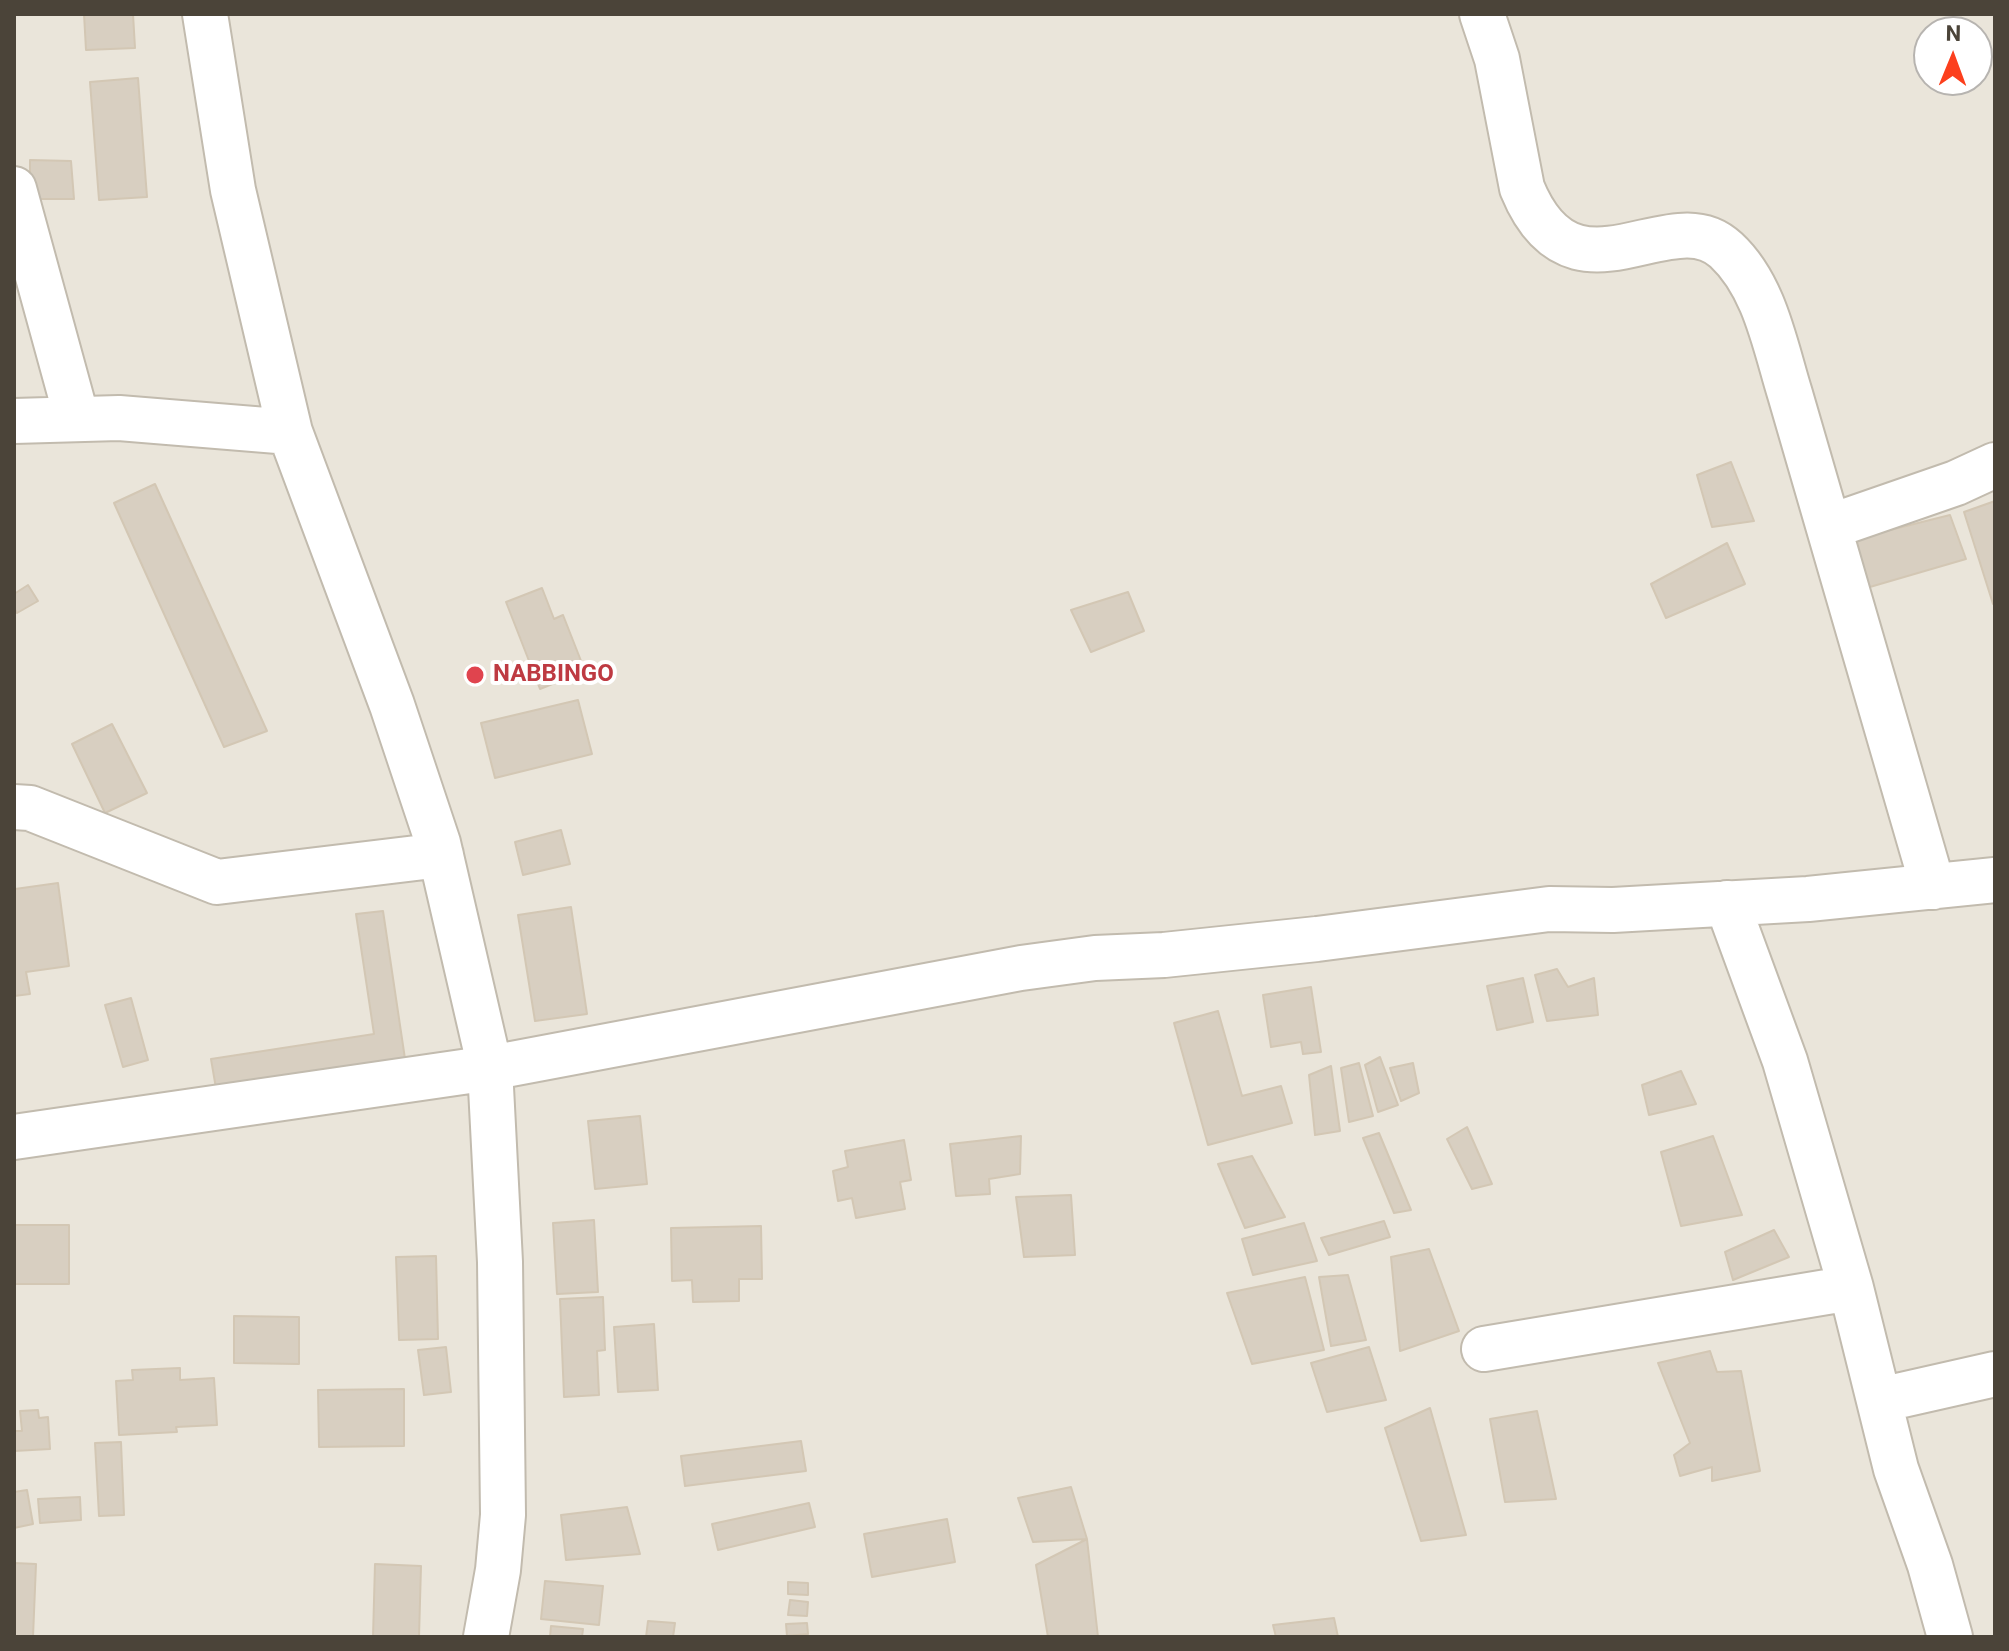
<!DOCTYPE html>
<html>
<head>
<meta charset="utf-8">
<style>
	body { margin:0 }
	#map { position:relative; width:2009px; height:1651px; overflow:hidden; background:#f6f3ec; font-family:Roboto,sans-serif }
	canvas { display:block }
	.frame { position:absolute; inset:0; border:16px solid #4b4439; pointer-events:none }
	.north { position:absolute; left:1913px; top:16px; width:80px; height:80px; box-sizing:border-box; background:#fff; border:2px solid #b7b4b0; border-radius:50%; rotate:1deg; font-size:22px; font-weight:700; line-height:32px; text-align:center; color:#4b4439 }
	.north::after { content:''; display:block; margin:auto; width:28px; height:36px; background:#fc3f1d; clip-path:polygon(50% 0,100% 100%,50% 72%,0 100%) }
</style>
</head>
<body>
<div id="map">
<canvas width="2009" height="1651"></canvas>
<div class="frame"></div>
<div class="north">N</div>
</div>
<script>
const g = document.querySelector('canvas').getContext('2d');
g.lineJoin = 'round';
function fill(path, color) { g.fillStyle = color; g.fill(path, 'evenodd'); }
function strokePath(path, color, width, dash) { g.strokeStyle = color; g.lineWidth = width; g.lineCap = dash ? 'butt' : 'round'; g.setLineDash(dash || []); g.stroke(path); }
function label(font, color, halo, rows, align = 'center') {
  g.font = font + ' Roboto,sans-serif'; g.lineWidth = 8; g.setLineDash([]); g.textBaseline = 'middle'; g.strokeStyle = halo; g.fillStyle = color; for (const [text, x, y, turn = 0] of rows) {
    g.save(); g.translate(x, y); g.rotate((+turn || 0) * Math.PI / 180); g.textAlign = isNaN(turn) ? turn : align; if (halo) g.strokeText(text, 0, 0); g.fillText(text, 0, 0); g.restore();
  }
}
const residential = new Path2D(`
	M14,14H1995V1637H14ZM1929,32H1977V80H1929Z`);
const building = new Path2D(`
	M84,14H133L135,48L86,50Z
	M138,78L147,197L99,200L90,82Z
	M30,160L71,161L74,199H30Z
	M1731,462L1754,521L1712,527L1697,475Z
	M155,484L267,731L224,747L114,503Z
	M1995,501V604H1993L1964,512Z
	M1950,515L1966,559L1863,589L1850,540Z
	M1727,543L1745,584L1666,618L1651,584Z
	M28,585L38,601L17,613L14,608V594Z
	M542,588L554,619L563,615L585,671L540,689L506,602Z
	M1128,592L1144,631L1091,652L1071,610Z
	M578,700L592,754L495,778L481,723Z
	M112,724L147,793L105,813L72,744Z
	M561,830L570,864L523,875L515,842Z
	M14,882L15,889L58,883L69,966L26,972L30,994L14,996Z
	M571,907L587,1014L535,1021L518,915Z
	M383,911L408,1079L219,1106L211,1059L374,1034L356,914Z
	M1557,969L1568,987L1594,978L1598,1015L1547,1021L1535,975Z
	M1523,978L1533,1022L1497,1030L1487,986Z
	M1311,987L1321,1052L1303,1054L1301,1042L1271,1047L1263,995Z
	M131,998L148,1060L123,1067L105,1005Z
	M1218,1011L1242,1096L1281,1086L1292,1123L1208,1145L1174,1023Z
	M1380,1057L1398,1105L1378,1112L1365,1065Z
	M1359,1063L1373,1116L1349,1122L1341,1068Z
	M1413,1063L1419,1093L1401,1101L1390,1068Z
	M1331,1066L1340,1131L1315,1135L1309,1075Z
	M1681,1071L1696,1104L1649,1115L1642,1085Z
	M640,1116L647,1184L595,1189L588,1121Z
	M1467,1127L1492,1184L1472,1189L1447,1139Z
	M1379,1133L1411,1210L1394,1213L1363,1138Z
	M1021,1136L1020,1174L989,1179L990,1194L956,1196L950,1144Z
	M1713,1136L1742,1215L1681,1226L1661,1152Z
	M904,1140L911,1180L900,1182L905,1209L856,1218L852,1198L838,1201L833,1171L848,1167L845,1151Z
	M1252,1156L1285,1217L1245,1228L1218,1164Z
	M1071,1195L1075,1255L1024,1257L1016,1197Z
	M594,1220L598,1292L557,1294L553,1223Z
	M1384,1221L1390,1237L1329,1255L1321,1238Z
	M1304,1223L1317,1261L1253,1275L1242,1239Z
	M14,1225H69V1284H14Z
	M761,1226L762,1279H739V1301L693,1302L692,1280L672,1281L671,1228Z
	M1774,1230L1789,1257L1733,1280L1725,1252Z
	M1429,1249L1459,1331L1400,1351L1391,1257Z
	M436,1256L438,1339L399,1340L396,1257Z
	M1348,1275L1366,1340L1331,1346L1319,1277Z
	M1305,1277L1324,1350L1252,1364L1227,1293Z
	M603,1297L605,1350L597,1351L599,1395L564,1397L560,1299Z
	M234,1316L299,1317V1364L234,1363Z
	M654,1324L658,1390L618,1392L614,1327Z
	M446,1347L451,1392L424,1395L418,1350Z
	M1369,1347L1386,1400L1327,1412L1311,1363Z
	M1710,1351L1717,1372L1741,1371L1760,1471L1712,1481V1467L1680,1476L1674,1455L1690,1443L1658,1363Z
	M180,1368V1380L214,1378L217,1425L176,1427L177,1432L119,1435L116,1381L133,1380L132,1370Z
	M404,1389V1446L319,1447L318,1390Z
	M1430,1408L1466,1535L1421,1541L1385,1428Z
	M38,1410L39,1418L48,1417L50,1449L14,1451V1431H22L20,1411Z
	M1537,1411L1556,1499L1505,1502L1490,1419Z
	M801,1441L806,1471L685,1486L681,1456Z
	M121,1442L124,1515L99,1516L95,1443Z
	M1071,1487L1087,1539L1033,1542L1018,1498Z
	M27,1490L33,1524L14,1528V1492Z
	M80,1497L81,1520L40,1523L38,1499Z
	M809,1503L815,1527L718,1550L712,1524Z
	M627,1507L640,1554L566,1560L561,1515Z
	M947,1519L955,1562L872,1577L864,1534Z
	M1087,1539L1098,1637H1048L1036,1565Z
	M14,1563L36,1564L33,1637H14Z
	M375,1564L421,1566L419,1637H373Z
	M545,1581L603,1586L599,1625L541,1619Z
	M788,1582L808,1583V1595L788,1594Z
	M790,1600L808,1602L807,1616L788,1615Z
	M1334,1618L1338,1637H1276L1273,1625Z
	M648,1621L675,1623L673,1637H646Z
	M807,1623L808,1634L787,1636L786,1624Z
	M551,1626L583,1629L582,1637H550Z`);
const minor = new Path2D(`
	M205,14L233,190L290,432L392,705L438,843L490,1068L500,1262L503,1515L498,1570L486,1637
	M1482,14L1497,59L1522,188C1574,315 1670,197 1726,250C1765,286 1775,346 1790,394L1933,887
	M14,189L77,419
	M14,421L119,418L290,432
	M1829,527L1956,483L1995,465
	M14,807L30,808L217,882L441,855
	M1727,903L1785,1061L1851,1288L1896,1469L1930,1565L1950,1637
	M14,1137L490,1068L1021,968L1095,958L1164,955L1317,939L1549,909L1613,910L1808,899L1995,880
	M1484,1349L1851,1288
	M1880,1400L1995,1374`);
const markers = [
	[475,675,10,"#e0444e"]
];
const healthNames = [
	["NABBINGO",493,675]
];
fill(residential, '#eae5da');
fill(building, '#d8cfc1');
strokePath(building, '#d3c7b4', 2);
strokePath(minor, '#c2bbae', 48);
strokePath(minor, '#fff', 44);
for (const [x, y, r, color] of markers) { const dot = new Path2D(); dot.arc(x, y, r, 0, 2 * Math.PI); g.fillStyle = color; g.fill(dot); strokePath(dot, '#fff', 3); }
label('bold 24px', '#be3a42', '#fff', healthNames, 'left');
</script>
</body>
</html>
